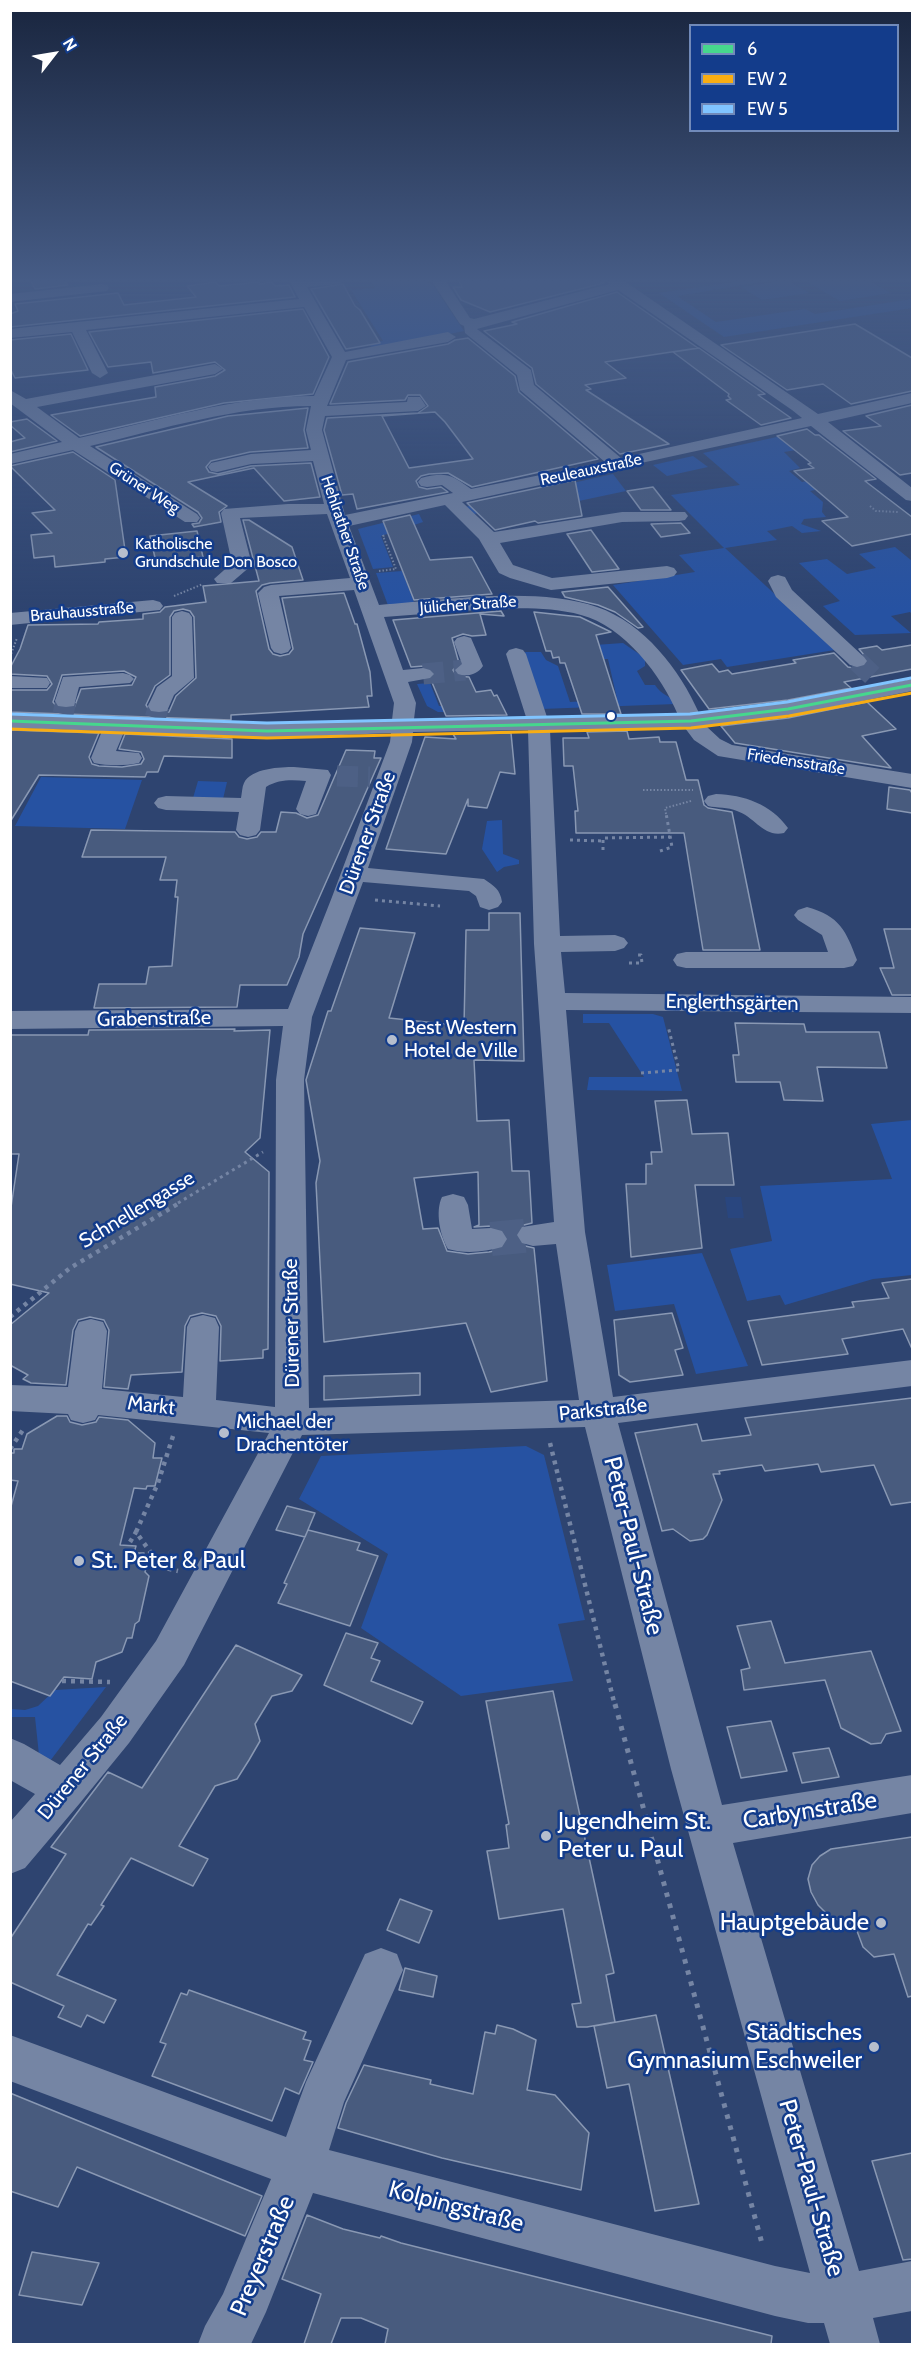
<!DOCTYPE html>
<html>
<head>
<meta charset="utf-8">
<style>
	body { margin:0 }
	#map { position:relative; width:923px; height:2355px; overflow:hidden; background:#2e4470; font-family:Cabin,sans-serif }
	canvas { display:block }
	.frame { position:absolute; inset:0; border:12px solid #fff; pointer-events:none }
	.legend { position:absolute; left:689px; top:24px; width:210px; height:108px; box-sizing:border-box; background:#133c8b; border:2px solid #718ab9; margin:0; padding:8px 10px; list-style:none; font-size:18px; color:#fff }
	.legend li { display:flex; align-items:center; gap:12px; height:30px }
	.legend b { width:30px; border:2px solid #718ab9 }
	.north { position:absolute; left:24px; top:24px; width:60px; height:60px; -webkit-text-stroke:4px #133c8b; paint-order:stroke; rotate:59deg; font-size:16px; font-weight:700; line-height:24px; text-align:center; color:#fff }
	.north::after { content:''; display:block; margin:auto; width:21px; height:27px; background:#fff; clip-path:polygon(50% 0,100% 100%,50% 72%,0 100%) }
</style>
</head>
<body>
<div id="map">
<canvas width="923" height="2355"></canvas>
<div class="frame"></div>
<ul class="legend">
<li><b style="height:8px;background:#46d78d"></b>6</li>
<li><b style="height:8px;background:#f8ad13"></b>EW 2</li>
<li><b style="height:8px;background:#80c4ff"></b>EW 5</li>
</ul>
<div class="north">N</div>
</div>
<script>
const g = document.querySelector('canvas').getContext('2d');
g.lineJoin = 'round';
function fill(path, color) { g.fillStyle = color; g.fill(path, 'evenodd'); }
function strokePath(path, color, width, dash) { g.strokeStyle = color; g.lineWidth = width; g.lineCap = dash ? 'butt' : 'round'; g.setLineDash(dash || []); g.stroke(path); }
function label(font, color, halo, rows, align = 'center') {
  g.font = font + ' Cabin,sans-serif'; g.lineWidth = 5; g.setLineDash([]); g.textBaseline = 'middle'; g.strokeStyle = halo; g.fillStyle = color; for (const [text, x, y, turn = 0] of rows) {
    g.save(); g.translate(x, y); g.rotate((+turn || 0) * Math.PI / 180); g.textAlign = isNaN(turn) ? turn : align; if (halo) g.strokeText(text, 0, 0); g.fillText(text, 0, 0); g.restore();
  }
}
const green = new Path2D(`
	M371,280H424L433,285L464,331L373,349L368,343L383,341L351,290L375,288Z
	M746,280H774L677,296L716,322L805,309L815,314L912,299V308L724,337L659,293Z
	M787,280L809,293L762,300L741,287Z
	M804,280H868L891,293L840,301Z
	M800,432L827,445L784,452L800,468L789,471L802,482L818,479L828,487L810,491L823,502L822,512L826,517L804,519L801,524L821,531L802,533L792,526L767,531L777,540L725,548L835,650L727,667L721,659L683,665L613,585L695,572L679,555L724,548L671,495L740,485L703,453Z
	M693,456L708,467L667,476L653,465Z
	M613,474L626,491L574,502L518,504L474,514L465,507Z
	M419,514L423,522L381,536L393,567L373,569L358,529Z
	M895,547L912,561V614L910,612L891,616L911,633L855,635L823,606L840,601L799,563L827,559L847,574L876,568L859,554Z
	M402,571L415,605L389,608L376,573Z
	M623,643L645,658V666L637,671L645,685H655C662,696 669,694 676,704L541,709L525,652H541L546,660L558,666L570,702L617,699L608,659H598L595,645Z
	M430,683L439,706H457L452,712H438L427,706L417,684Z
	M41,777L142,780L125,829L15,826Z
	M198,781L227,782L223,799L193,798Z
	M502,820L503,854L519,860V864L504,867L497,872L482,849L487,821Z
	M583,1014H653L663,1017L682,1091L587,1090L589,1077H644L609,1023H583Z
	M912,1120V1275L873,1279L785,1305L780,1295L747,1301L730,1249L772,1241L760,1186L892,1179L871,1124Z
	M702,1253L748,1366L696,1374L674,1304L615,1311L607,1265Z
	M526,1446L544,1455L585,1620L558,1624L573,1681L461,1696L361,1628L388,1554L299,1499L321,1456Z
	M106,1687L50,1761L39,1755L35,1717H11V1709L25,1710L38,1706L55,1690Z`);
const water = new Path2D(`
	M725,1197H741L744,1218H728Z`);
const building = new Path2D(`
	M30,280H65L68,285L35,289Z
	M458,280H599L604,283L490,312L461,300L453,287H462Z
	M216,282L219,286L259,282L260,284L272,282L275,286L289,285L295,297L10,327V314L18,311L15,304L118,293L124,305L196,297L187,286Z
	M343,284L355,306L360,310L380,343L346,349L311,289Z
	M617,292L698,348L605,362L626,378L585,385L591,389L586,390L669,444L620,454L536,384L532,368L484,331L517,324L512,322Z
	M303,309L329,357L313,394L224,403L80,436L51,415L156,397L155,387L215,376L225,370L215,362L153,373L151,362L108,367L89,332Z
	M855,324L912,358V391L851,404L823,384L787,390L721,345Z
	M71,334L88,370L15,378L10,368V340Z
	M468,338L515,376L519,392L598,459L472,487L448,473L429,474L421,476L416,481L419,487L427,489L441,487L448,492L357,509L353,494L342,495L324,430L327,418L418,413L428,406L420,395H408L405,400L330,404L348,362L448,344L455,340ZM435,412L445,422L473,459L409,468L382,416Z
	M699,348L765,394L758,395L791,418L761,425L726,400L731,399L728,396L729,394L673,352Z
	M912,405V473L900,475L843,431L881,426L866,416Z
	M308,408L304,430L308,448L250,452L211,461L206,467L209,472L218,474L251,466L311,463L320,497L284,501L254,468L188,482L227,506L219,512L221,522L194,527L192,524L199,523L202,518L198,512L96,447L228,416Z
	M27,419L57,441L10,452V442L25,438L10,425V422Z
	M807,429L815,435H819L876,479L865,481L912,517V534L852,546L822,521L848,517L794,471L814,468L808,464L811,463L777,436Z
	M73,452L115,480L126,557L105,559V562L55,567L54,556L34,558L31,535L52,533L32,513L55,510L10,466Z
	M575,480L582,516L538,523L535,521L495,530L467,503Z
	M653,487L671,510H641L627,491Z
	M410,515L430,560L472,557L492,594L414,600L383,521Z
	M243,520H249L292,547L303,580L270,583L262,585L256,591L269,649L273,654L280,656L289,654L293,649L282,598L344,593L355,624H357L370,672L372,696H367L369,707L231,715V720L10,712V690H47L52,684L47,676L10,674V668L20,649L28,625L98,624L99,622L143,619V614L160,612L165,607L206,602L203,586L259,581ZM183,609L190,611L194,617L196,678L176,696L169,712L151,713L146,705L155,686L170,675V617L174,611ZM124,671L136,677L132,685L81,689L74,708H58L53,702L62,675Z
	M681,523L690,533L661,537L651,524Z
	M591,530L619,569L592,572L567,534Z
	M197,531L203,557L156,562L150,536Z
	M608,587L643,627L638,628L615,612L598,605L565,597L562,592Z
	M501,611L504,616L480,614L486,635L472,636L463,634L452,638L459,663L453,670L457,676L469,677L476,692L491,690L494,696L497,695L507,715L446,716L431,680L436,672L424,666L411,667L393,620Z
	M534,612L580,617L611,632L596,635L621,714H582L565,663H560L559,657L553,658L551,651H546Z
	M912,645V669L844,682L851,688L788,700L709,709L681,670L712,664L719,672L728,670L732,674L796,663L793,660L834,653L848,667L858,669L866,666L869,661L859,649L877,646L882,650Z
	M867,702L896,729L862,736L891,768L735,743L721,726L788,718Z
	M10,730L99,733L89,757L92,764L99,766L122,767L141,764L144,759L141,752L119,749L125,734L232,739V758L164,756L158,772H147L145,777L39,775L10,822Z
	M627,731L629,739L659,737L660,742H676L686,780H698L704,805L708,808L732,812L760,950H703L684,833H576L575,811H578L573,766H564L563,738H589L587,732Z
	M511,733L515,774L500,772L487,808L468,806V799L446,854L386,849L425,737L456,739L453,734Z
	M346,750L375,751L374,758H381L303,934L299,957L287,985H240L237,1007L94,1008L99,984H146L149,967L172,966L178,897H175L177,880H160L166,857H82L91,830L235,832L239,837L247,839L257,837L261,832H276L281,812L296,813L307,818L318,815Z
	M889,787L910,790L912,793V813L887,809Z
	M489,913H520L524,1061L474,1060L477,1121L509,1120L512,1171H529L532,1223L520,1226L515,1236L521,1245L534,1248L547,1381L491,1392L466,1323L324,1342L316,1183L320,1161L306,1080L328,1011H331L360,928L415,933L389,1018L464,1026L466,930H489ZM478,1172L479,1225L474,1227L491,1226L503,1229L509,1240L503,1249L489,1252L468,1254L447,1251L438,1228L423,1229L414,1178Z
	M884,929H912V995H892L880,968H894Z
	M735,1023L804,1024L806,1032H879L887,1068L817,1067L823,1101L784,1100L780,1082H736L733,1055H739Z
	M235,1029L234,1031L270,1030L260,1138L245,1152L269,1172L268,1349L263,1350V1358L220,1361L221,1326L216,1316L202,1313L190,1316L185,1326L182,1372L131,1375L128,1389L104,1387L109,1330L104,1320L90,1317L78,1320L73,1330L66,1385L31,1383L23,1379L28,1375L10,1365V1325L49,1293L10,1284V1214L19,1154H10V1035H88L89,1030Z
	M687,1100L692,1134L728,1133L734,1185H695L702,1248L631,1257L626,1184H646V1164H652L651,1152H662L655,1101Z
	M912,1279V1349L903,1329L842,1339L848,1354L762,1365L748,1321L854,1307L852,1302L889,1298L882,1283Z
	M672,1313L683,1348L675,1350L683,1375L630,1382L619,1375L614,1320Z
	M420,1373V1395L324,1400V1376Z
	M912,1398V1502L891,1505L874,1465L821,1472L818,1464L765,1471L762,1465L719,1471L720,1474H713L722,1500L707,1535L703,1539L690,1541L673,1529L662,1531L635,1433L697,1424L702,1441L751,1435L745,1418Z
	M57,1416H67L70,1422L82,1425L96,1422L99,1417L128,1420L155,1443L153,1458H162L155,1486H147L146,1489L134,1488L120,1545L136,1546L134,1553H144L143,1559H148L145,1572L149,1576L139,1621L135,1624L132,1638H127L122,1652L96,1662L92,1679L64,1677L50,1696L10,1681V1510L18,1481L10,1480V1453H14V1449H22L27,1434Z
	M287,1506L315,1513L305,1537L276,1530Z
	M308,1530L360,1543L357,1550L378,1556L350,1626L278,1603L287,1584L284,1583Z
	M771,1621L785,1663L871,1651L901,1731L886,1734L881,1743L871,1744L841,1728L825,1680L744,1690L741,1670L750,1668L737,1626Z
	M346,1633L378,1643L371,1658L380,1661L371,1681L423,1702L412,1724L324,1685Z
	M236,1645L302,1675L292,1691L272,1696L255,1724L260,1741L249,1760L237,1779L215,1786L179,1846L208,1859L193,1886L131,1858L101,1905L104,1906L91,1925L88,1924L57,1975L116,2000L104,2023L87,2015L81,2027L58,2017L64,2006L10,1982V1939L66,1854L51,1847L108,1772L142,1788Z
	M553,1691L614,1973L606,1975L615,2022L587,2027H577L572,2004L581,2003L563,1909L499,1919L487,1851L509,1848L506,1825L509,1824L486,1701Z
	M771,1721L787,1771L741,1778L727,1727Z
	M829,1748L839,1777L802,1783L793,1753Z
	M912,1837V1996L908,1997L894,1954L874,1957L863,1947L854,1923L843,1922L829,1916L818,1905L811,1892L808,1879L812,1865L820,1856L831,1849Z
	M400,1899L432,1911L419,1943L387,1930Z
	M405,1968L437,1976L433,1997L399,1990Z
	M189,1990L306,2032L303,2039L311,2041L304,2060L313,2062L299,2094L285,2088L272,2121L152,2076L166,2044L160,2042L181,1993L187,1995Z
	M656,2015L699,2204L655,2211L629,2084L607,2088L594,2026Z
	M497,2025L513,2029L536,2040L527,2090L555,2095L589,2133L581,2190L442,2158L338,2128L346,2103L364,2065L431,2080L430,2084L473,2094L485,2032L495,2034Z
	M10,2093L262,2196L245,2236L77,2167L58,2207L10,2191Z
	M912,2153V2259L903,2260L872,2161Z
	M307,2215L343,2229L380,2238L381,2236L401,2243L772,2336L771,2344H385L388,2329L361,2318H341L331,2344H304L321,2294L282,2279Z
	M32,2252L99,2263L82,2305L19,2295Z`);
const minorTunnelFar1 = new Path2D(`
	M857,661L873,676
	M423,674L465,670
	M63,714L66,701
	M155,718L159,706
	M337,776L370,777`);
const minorTunnel = new Path2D(`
	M491,1239L533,1235`);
const pathFar3 = new Path2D(`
	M870,506L876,511L898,512
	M379,571L396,569L383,536L386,535
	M174,596L203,584
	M10,657L17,638
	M643,790H693
	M666,814L665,808L691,801`);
const pathFar2 = new Path2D(`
	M570,840L603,841
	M603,850V838L670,837
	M660,851L672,847L666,813
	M375,900L440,906
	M629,963H642L641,955H637
	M641,1073L679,1070L668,1026
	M178,1203L263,1152`);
const pathFar1 = new Path2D(`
	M10,1317L70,1268L181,1202
	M173,1436L158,1483L136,1532L161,1567L178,1571
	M550,1443L615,1706
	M10,1449L25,1427
	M130,1542L136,1532
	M62,1681L110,1682`);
const path = new Path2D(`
	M615,1704L763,2247`);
const minor = new Path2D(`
	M289,280H346L339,284L307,287L345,352L448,332L456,337L448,342L346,360L327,406L407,402L408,397H420L426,406L418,411L325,416L322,430L345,515L453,493L442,485L427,487L421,486L418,482L421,478C446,472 450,474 471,489L605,462L520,390L517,375L465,333L464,326L460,324L431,280H445L470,318L474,319L609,284L606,280H623L818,414L912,393V403L828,422L912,488V501L906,500L811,426L462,502L494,532L622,512H685L688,516L685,520L679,521L622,522L500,543L513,565L552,578L667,566L674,568L677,572L674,576L667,578L551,590L510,578L499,573L479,539L445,505L349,526L379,605C443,600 537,586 597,607C644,623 680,670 699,713L788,702L912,679V691L788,716L706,726L720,739L732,745L912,774V788L718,756L694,740L685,728L550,730L560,936L615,935L624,938L628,943L624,948L615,951L561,952L565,993L912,997V1013L566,1010L585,1232L613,1397L912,1360V1386L618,1423L722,1805L912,1775V1813L733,1843L859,2271L912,2261V2311L873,2318L880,2344H830L824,2323H808L775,2316L313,2193L266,2312L251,2344H198L205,2326L223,2294L271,2179L10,2081V2035L286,2137L306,2082L365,1954L381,1948L397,1954L403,1970L344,2102L329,2150L775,2266L810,2273L671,1769L585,1427L302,1435L184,1665L129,1743L80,1803L25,1868L10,1874V1822L35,1794L10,1780V1738L24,1744L60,1765L101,1717L156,1641L269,1433L98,1415L95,1420L83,1423L71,1420L68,1414L10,1411V1385L68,1387L75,1331L79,1322L91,1319L103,1322L107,1331L102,1389L183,1397L187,1327L191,1318L203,1315L215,1318L219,1327L216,1400L275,1407L276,1080L283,1026L10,1029V1011L288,1009L332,897L390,742L391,733L267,738L124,732L116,751L139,753L142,758L139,763C125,766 108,766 94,763L91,758L102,731L10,728V714L267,724L392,720L394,703L354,590L279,596L291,648L288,652L281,654L274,652L271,648L258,593L264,587L271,585L350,578L327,514L240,518L252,565L231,583H217L214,579L232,563L221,513L224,509L288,504H324L313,461L251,464L217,472L211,471L208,467L211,463L251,454L311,450L306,430L311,406C236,406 163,429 90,446L197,514L200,518L197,522H185L73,450L10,464V454L62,442L10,403V390L26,399L215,364L223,369L215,374L37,407L79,438C156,421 234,396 314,396L332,357L304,307L86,330L108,373L100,378L92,373L72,332L10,338V329L299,299ZM618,290L792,410L802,418L621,458L534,385L531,370L477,329ZM489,609C519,608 552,607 581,615C624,626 662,676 678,715L547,717L526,654L523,650L516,648L509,650L506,654L526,717L414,719L416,703L408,682L430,678L434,674L430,670L423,668L403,670L384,617ZM528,730L534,944L554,1222L522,1227L517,1235L522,1243L533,1246L556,1244L579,1400L309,1408L304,1080L312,1017L363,882L469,891L476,896L480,907L489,910L498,907L502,902C500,889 494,886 484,879L368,868L412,742L413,732Z
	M102,284L107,285L109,288L107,291L10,302V294Z
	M778,575L785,577L792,590L864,657L867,661L864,665L857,667L850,665L776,597L768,581L771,577Z
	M153,600L160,602L163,606L160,610L10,625V613Z
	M182,611L189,613L192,617L194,678L174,695L167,711L159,712L151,711L148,706L157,687L172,676V617L175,613Z
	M464,636L471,638L483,666C477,675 467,677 458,674L455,670L462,664L454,642L457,638Z
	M123,673L130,675L134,679L130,683L79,687L74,706L66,707L58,706L55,701L63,677Z
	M10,676L47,678L50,683L47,688H10Z
	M294,767L328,770L331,775L316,814L308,816L300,814L296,809L306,781C292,780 279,779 266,787L260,830L256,835L248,837L240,835L236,830L239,812L166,810L158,808L154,803L158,798L166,796L241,798C242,793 242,787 244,783C251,768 281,767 294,767Z
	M716,794C744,795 771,804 788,828L784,833C764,838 755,817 737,811C728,807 717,808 708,806L704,801L708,796Z
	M807,907C840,916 846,931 857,960L853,966L844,968H686L677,966L673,960L677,954L686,952H828L822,935L798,920L794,915L798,910Z
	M453,1194L464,1197L468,1205L472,1229L491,1228L502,1231L507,1239L502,1247C485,1252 465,1254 448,1249C440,1236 435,1211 442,1197Z`);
const bus1 = new Path2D(`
	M10,721L267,731L691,721L788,709L912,685`);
const bus2 = new Path2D(`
	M10,729L267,738L691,728L789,716L912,693`);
const bus3 = new Path2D(`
	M10,714L267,723L690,714L787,702L911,678`);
const markers = [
	[123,553,6,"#b6becd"],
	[611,716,5,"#fff"],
	[392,1040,6,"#b6becd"],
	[224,1433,6,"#b6becd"],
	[79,1561,6,"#b6becd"],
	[546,1836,6,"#b6becd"],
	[881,1923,6,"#b6becd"],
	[874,2047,6,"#b6becd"]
];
const farStreetnames = [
	["Reuleauxstraße",591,470,-12],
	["Grüner Weg",144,488,33],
	["Hehlrather Straße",345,533,71],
	["Jülicher Straße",468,605,-4],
	["Brauhausstraße",82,612,-5],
	["Friedensstraße",796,762,9]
];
const farPoinames = [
	["Katholische",135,544],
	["Grundschule Don Bosco",135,562]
];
const streetNames = [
	["Dürener Straße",368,833,-70],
	["Englerthsgärten",732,1003,1],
	["Grabenstraße",154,1019,-1],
	["Schnellengasse",137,1210,-31],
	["Dürener Straße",292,1323,-91],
	["Markt",151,1406,6],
	["Parkstraße",603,1410,-6],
	["Dürener Straße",83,1767,-51]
];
const poiNames = [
	["Best Western",404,1028],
	["Hotel de Ville",404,1051],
	["Michael der",236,1422],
	["Drachentöter",236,1445]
];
const nearStreetnames = [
	["Peter-Paul-Straße",633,1546,76],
	["Carbynstraße",810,1811,-9],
	["Peter-Paul-Straße",811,2188,74],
	["Kolpingstraße",456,2207,15],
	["Preyerstraße",263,2256,-67]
];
const nearPoinames = [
	["St. Peter & Paul",91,1561],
	["Jugendheim St.",558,1822],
	["Peter u. Paul",558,1850],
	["Hauptgebäude",869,1923,"right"],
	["Städtisches",862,2033,"right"],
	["Gymnasium Eschweiler",862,2061,"right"]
];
fill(green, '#2652a2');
fill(water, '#29467f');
fill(building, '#485b7e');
strokePath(building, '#8998b3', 1.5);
strokePath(minorTunnelFar1, '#4d6085', 21, [21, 10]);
strokePath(minorTunnel, '#4d6085', 34, [34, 17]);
strokePath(pathFar3, '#7585a4', 2, [1.5, 2]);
strokePath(pathFar2, '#7585a4', 3, [3, 4]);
strokePath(pathFar1, '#7585a4', 4.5, [4, 5]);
strokePath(path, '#7585a4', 5, [4.5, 7]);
fill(minor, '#7585a4');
strokePath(bus1, '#46d78d', 3);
strokePath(bus2, '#f8ad13', 3);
strokePath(bus3, '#80c4ff', 3);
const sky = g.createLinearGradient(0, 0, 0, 610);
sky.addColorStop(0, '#19253e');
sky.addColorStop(0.46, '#465c86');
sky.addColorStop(1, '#465c8600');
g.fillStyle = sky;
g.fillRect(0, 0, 923, 610);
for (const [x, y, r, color] of markers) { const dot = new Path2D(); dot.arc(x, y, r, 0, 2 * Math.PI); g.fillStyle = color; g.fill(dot); strokePath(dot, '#133c8b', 2); }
label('16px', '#fff', '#133c8b', farStreetnames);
label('16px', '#fff', '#133c8b', farPoinames, 'left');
label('20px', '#fff', '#133c8b', streetNames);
label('20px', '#fff', '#133c8b', poiNames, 'left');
label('24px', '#fff', '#133c8b', nearStreetnames);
label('24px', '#fff', '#133c8b', nearPoinames, 'left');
</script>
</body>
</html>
